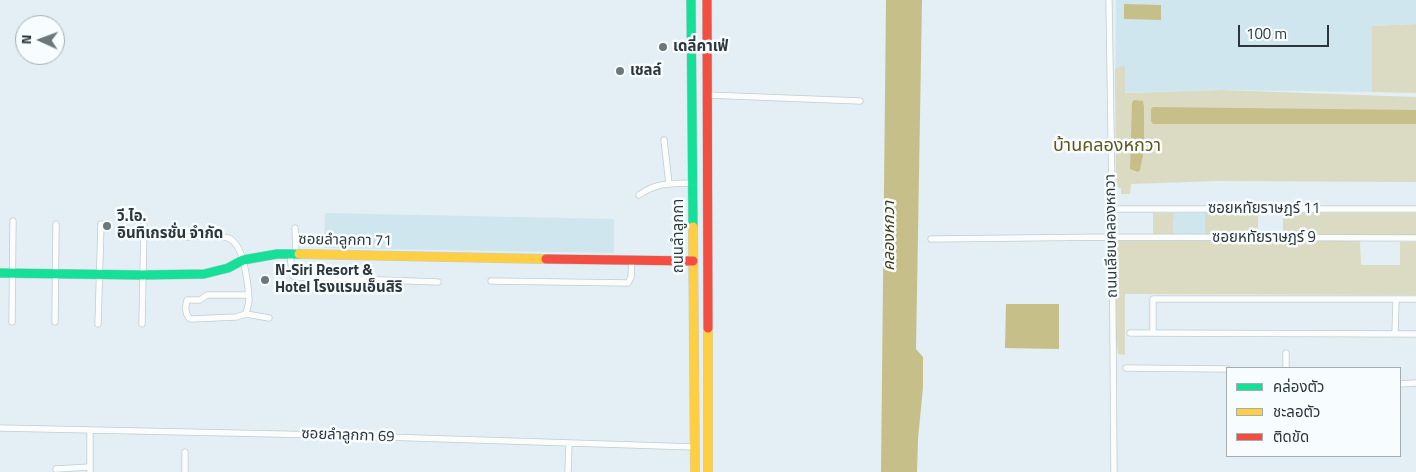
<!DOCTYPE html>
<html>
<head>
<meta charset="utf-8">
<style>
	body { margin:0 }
	#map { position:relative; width:1416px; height:472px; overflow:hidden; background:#e3eff4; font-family:"Titillium Web","Noto Sans Thai",sans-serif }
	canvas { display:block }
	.legend { position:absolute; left:1226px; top:367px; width:175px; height:90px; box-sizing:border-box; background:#f7fcfe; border:1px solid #a6adb0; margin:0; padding:6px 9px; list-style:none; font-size:15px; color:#2d363a }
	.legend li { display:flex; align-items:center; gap:10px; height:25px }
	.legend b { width:25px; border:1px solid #a6adb0 }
	.north { position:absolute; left:15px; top:15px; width:50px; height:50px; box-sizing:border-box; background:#f7fcfe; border:1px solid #a6adb0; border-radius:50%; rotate:272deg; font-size:14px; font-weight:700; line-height:20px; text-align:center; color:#2d363a }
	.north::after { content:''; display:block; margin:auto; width:18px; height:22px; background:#6d777b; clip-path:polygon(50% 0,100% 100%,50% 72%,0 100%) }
	.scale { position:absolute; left:1238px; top:25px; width:91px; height:22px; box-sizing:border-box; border:2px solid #2d363a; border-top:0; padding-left:6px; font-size:15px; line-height:18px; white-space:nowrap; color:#2d363a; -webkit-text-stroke:4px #f7fcfe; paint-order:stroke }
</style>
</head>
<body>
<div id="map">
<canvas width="1416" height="472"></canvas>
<ul class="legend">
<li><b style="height:6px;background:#16e098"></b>คล่องตัว</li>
<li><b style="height:6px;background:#ffcf43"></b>ชะลอตัว</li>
<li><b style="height:6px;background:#f24e42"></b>ติดขัด</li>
</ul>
<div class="north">N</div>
<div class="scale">100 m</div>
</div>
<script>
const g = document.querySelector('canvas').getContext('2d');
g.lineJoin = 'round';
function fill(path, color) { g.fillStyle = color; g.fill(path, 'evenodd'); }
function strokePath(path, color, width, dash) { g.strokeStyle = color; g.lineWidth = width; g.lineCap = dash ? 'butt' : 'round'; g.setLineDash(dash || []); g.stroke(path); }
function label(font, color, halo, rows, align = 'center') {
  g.font = font + ' "Titillium Web","Noto Sans Thai",sans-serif'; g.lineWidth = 5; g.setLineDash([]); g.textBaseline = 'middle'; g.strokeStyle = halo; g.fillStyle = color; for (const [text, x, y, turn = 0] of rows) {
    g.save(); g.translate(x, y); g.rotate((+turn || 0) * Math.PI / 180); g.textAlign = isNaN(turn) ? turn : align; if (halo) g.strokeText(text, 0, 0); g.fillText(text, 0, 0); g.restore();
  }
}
const built = new Path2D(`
	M1116,0H1416V24L1372,26V92L1223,90L1115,93Z
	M325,213L614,219V253L324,248Z
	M1174,213H1205V235H1173Z`);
const green = new Path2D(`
	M1416,24V93L1372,92V26Z
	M1121,66L1125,67V93L1223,90L1416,97V110L1153,124H1416V182L1217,181L1131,184L1130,194H1121V188L1116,187L1115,69Z
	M1258,212V235H1205V213Z
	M1153,213H1174L1173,235L1153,234Z
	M1283,213H1416V236L1283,235Z
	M1118,241H1360L1361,265H1400V242H1416V295L1125,294V355L1118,354L1116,340L1115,244Z`);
const water = new Path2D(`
	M886,0H922L916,349L923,357V387L918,439L917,472H881Z
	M1124,4L1161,5V20L1124,19Z
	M1134,100L1143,101L1144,107V150L1140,170L1138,172L1130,169L1132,103Z
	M1153,107L1416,110V124H1153L1151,121V109Z
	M1006,304H1059V349L1005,348Z`);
const street = new Path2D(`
	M1109,0L1112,196L1114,472
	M707,95L860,101
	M664,140L669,184
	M639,195C657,182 671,184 692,183
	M1112,209H1416
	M295,228L296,254
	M184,237C198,237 215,234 228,238C244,243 248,284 249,299C249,304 247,309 246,314L236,317L191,319C185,316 185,307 187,300H200L207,295H248
	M931,239L1112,237L1416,238
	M290,254L292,272L293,276L297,277L438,282
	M491,281L628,283L631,277L632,259
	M246,314L269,318
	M12,322L13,221
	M55,322L56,224
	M98,324L101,224
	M142,324L144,225
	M1153,332V299H1416
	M1130,333L1416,334
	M1395,334L1396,299
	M1126,368L1227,369
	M1286,368V353
	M1400,384L1416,383
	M0,428L323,435L695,447
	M185,452V472
	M56,469L90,467
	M90,472V430
	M568,472L569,443`);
const fast = new Path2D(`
	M691,0L693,227
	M0,273L142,275L204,274L228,268L243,260L277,254H299`);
const slow = new Path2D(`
	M693,227L695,472
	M299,254L546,259
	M708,328V472`);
const jam = new Path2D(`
	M707,0L708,328
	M546,259L693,261`);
const markers = [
	[663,47,5,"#6d777b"],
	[620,71,5,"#6d777b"],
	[107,226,5,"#6d777b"],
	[265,280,5,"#6d777b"]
];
const poiNames = [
	["เดลี่คาเฟ่",673,47],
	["เชลล์",630,71],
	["วี.ไอ.",117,217],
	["อินทิเกรชั่น จำกัด",117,234],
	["N-Siri Resort &",275,271],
	["Hotel โรงแรมเอ็นสิริ",275,288]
];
const streetNames = [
	["ซอยหทัยราษฎร์ 11",1264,209],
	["ถนนลำลูกกา",679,236,-90],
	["ถนนเลียบคลองหกวา",1112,236,-91],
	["ซอยหทัยราษฎร์ 9",1264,238],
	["ซอยลำลูกกา 71",345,241,1],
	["ซอยลำลูกกา 69",348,436,2]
];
const waterNames = [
	["คลองหกวา",890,236,-90]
];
const quarterNames = [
	["บ้านคลองหกวา",1107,147]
];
fill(built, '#d0e6ef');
fill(green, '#dbdbc3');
fill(water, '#c7bf89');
strokePath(street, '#c2ccd0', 7);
strokePath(fast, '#c2ccd0', 10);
strokePath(slow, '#c2ccd0', 10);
strokePath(jam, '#c2ccd0', 10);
strokePath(street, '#fbfdfd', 5.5);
strokePath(fast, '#16e098', 9);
strokePath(slow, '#ffcf43', 9);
strokePath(jam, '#f24e42', 9);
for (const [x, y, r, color] of markers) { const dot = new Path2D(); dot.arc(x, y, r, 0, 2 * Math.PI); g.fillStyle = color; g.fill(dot); strokePath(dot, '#f7fcfe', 2); }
label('bold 15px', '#2d363a', '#f7fcfe', poiNames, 'left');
label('15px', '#2d363a', '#f7fcfe', streetNames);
label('italic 16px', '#423b19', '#f7fcfe', waterNames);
label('18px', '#615518', '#f7fcfe', quarterNames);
</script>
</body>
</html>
